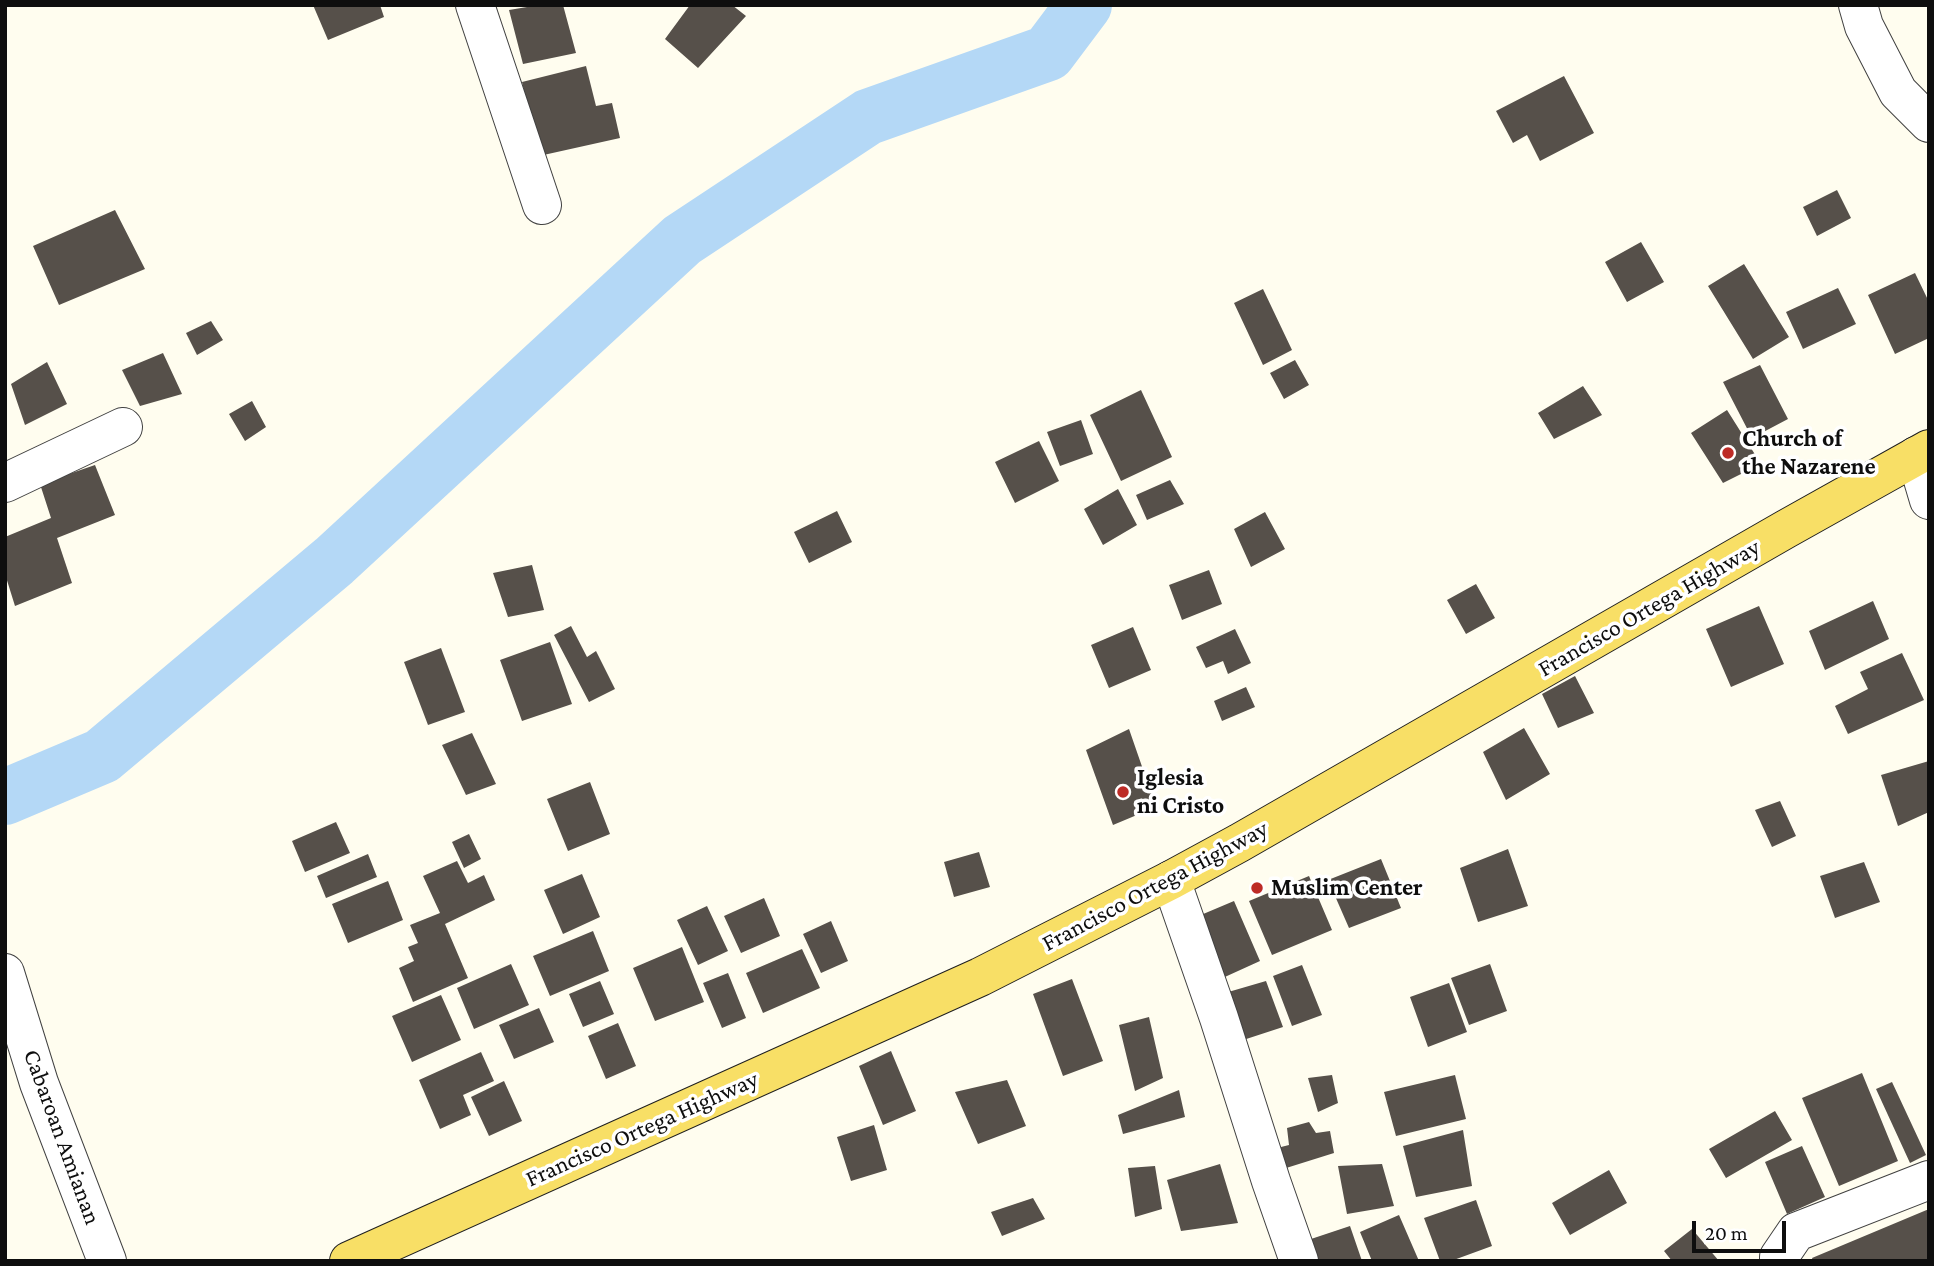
<!DOCTYPE html>
<html>
<head>
<meta charset="utf-8">
<style>
	body { margin:0 }
	#map { position:relative; width:1934px; height:1266px; overflow:hidden; background:#fffdef; font-family:"Crimson Pro",serif }
	canvas { display:block }
	.frame { position:absolute; inset:0; border:7px solid #0e0e0e; pointer-events:none }
	.scale { position:absolute; left:1692px; top:1221px; width:94px; height:32px; box-sizing:border-box; border:4px solid #0e0e0e; border-top:0; padding-left:9px; font-size:21px; line-height:24px; white-space:nowrap; color:#0e0e0e; -webkit-text-stroke:5px #fff; paint-order:stroke }
</style>
</head>
<body>
<div id="map">
<canvas width="1934" height="1266"></canvas>
<div class="frame"></div>
<div class="scale">20 m</div>
</div>
<script>
const g = document.querySelector('canvas').getContext('2d');
g.lineJoin = 'round';
function strokePath(path, color, width, dash) { g.strokeStyle = color; g.lineWidth = width; g.lineCap = dash ? 'butt' : 'round'; g.setLineDash(dash || []); g.stroke(path); }
function fill(path, color) { g.fillStyle = color; g.fill(path, 'evenodd'); }
function label(font, color, halo, rows, align = 'center') {
  g.font = font + ' "Crimson Pro",serif'; g.lineWidth = 7; g.setLineDash([]); g.textBaseline = 'middle'; g.strokeStyle = halo; g.fillStyle = color; for (const [text, x, y, turn = 0] of rows) {
    g.save(); g.translate(x, y); g.rotate((+turn || 0) * Math.PI / 180); g.textAlign = isNaN(turn) ? turn : align; if (halo) g.strokeText(text, 0, 0); g.fillText(text, 0, 0); g.restore();
  }
}
const river = new Path2D(`
	M5,797L102,756L334,561L682,240L868,117L1048,53L1084,5`);
const building = new Path2D(`
	M313,5H380L384,17L328,40Z
	M539,5H563L576,53L523,64L509,10Z
	M690,5H732L746,16L698,68L665,39Z
	M586,66L596,106L612,103L620,138L539,156L522,82Z
	M1564,76L1594,133L1540,161L1527,135L1513,143L1496,111Z
	M1837,190L1851,218L1817,236L1803,207Z
	M115,210L145,269L59,305L33,246Z
	M1641,242L1664,282L1627,302L1605,262Z
	M1744,264L1789,337L1753,359L1708,286Z
	M1915,273L1929,302V338L1895,354L1868,295Z
	M1838,288L1856,324L1803,349L1786,312Z
	M1263,289L1292,350L1263,365L1234,303Z
	M211,321L223,340L197,355L186,333Z
	M163,353L182,394L140,406L122,370Z
	M1295,360L1309,385L1284,399L1270,373Z
	M47,362L67,404L25,425L11,384Z
	M1760,365L1788,419L1752,438L1723,382Z
	M1583,386L1602,415L1554,439L1538,413Z
	M1141,390L1172,457L1121,481L1090,415Z
	M252,401L266,427L245,441L229,414Z
	M1727,410L1761,464L1723,483L1691,433Z
	M1081,420L1093,454L1060,466L1047,432Z
	M1039,441L1059,481L1015,503L995,462Z
	M95,465L115,515L57,538L72,583L15,606L5,574V537L51,518L40,484Z
	M1170,480L1184,504L1147,520L1136,495Z
	M1118,489L1137,525L1103,545L1084,509Z
	M837,511L852,542L809,563L794,532Z
	M1265,512L1285,549L1251,567L1234,529Z
	M532,565L544,610L508,617L493,573Z
	M1209,570L1222,604L1182,620L1169,585Z
	M1476,584L1495,618L1466,634L1447,600Z
	M1873,601L1889,639L1825,670L1809,631Z
	M1759,606L1784,664L1731,687L1706,629Z
	M571,626L587,657L596,651L615,689L589,702L554,635Z
	M1133,627L1151,670L1109,688L1091,645Z
	M1235,629L1251,663L1228,674L1223,661L1206,668L1196,647Z
	M550,642L572,704L522,721L500,660Z
	M441,648L465,712L428,725L404,662Z
	M1902,653L1924,700L1848,734L1835,706L1868,689L1860,672Z
	M1575,676L1594,713L1558,728L1542,694Z
	M1246,687L1255,707L1222,721L1214,701Z
	M1524,728L1550,774L1506,800L1483,752Z
	M1129,729L1156,807L1113,825L1086,750Z
	M472,733L496,784L466,795L442,745Z
	M1929,761V812L1898,826L1881,775Z
	M590,782L610,834L568,851L547,799Z
	M1780,801L1796,836L1772,847L1755,810Z
	M336,822L350,853L305,872L292,841Z
	M469,834L481,859L464,868L452,842Z
	M1508,849L1528,906L1478,922L1460,868Z
	M979,852L990,887L954,897L944,862Z
	M368,854L377,877L326,898L317,876Z
	M1381,859L1401,908L1349,928L1328,880Z
	M457,861L468,883L484,875L495,900L445,924L468,978L413,1002L399,968L414,961L408,947L418,943L410,925L440,913L423,876Z
	M1864,862L1880,902L1835,918L1820,876Z
	M582,874L600,917L563,934L544,890Z
	M1309,876L1332,930L1272,955L1249,901Z
	M388,881L403,920L348,943L332,904Z
	M764,898L780,936L741,953L724,916Z
	M1234,901L1260,961L1216,981L1189,920Z
	M707,906L728,951L698,965L677,920Z
	M831,921L848,961L821,973L803,934Z
	M593,931L609,971L550,996L533,956Z
	M682,947L704,1002L655,1021L633,968Z
	M802,949L820,988L763,1013L746,973Z
	M511,964L529,1005L474,1029L457,988Z
	M1490,964L1507,1011L1469,1025L1451,978Z
	M1302,965L1322,1015L1292,1026L1273,976Z
	M728,973L746,1018L722,1028L703,983Z
	M1072,979L1103,1061L1063,1076L1033,994Z
	M600,981L614,1014L583,1027L569,994Z
	M1266,981L1283,1027L1234,1043L1218,995Z
	M1449,983L1467,1032L1428,1047L1410,997Z
	M441,995L461,1040L412,1062L392,1016Z
	M539,1008L554,1042L514,1059L499,1025Z
	M1149,1017L1163,1078L1135,1091L1119,1025Z
	M618,1023L636,1066L606,1079L588,1036Z
	M891,1051L916,1111L883,1125L859,1066Z
	M481,1052L494,1081L463,1095L471,1115L440,1129L419,1080Z
	M1862,1073L1898,1161L1839,1186L1802,1098Z
	M1332,1075L1338,1103L1318,1112L1308,1078Z
	M1455,1075L1466,1119L1396,1136L1384,1092Z
	M1007,1080L1026,1126L978,1144L955,1092Z
	M504,1081L522,1121L489,1136L471,1097Z
	M1892,1082L1926,1155L1910,1163L1876,1089Z
	M1179,1090L1185,1117L1123,1134L1118,1115Z
	M1775,1111L1792,1140L1726,1178L1709,1149Z
	M1309,1122L1316,1133L1330,1131L1334,1153L1283,1169L1277,1148L1289,1145L1287,1128Z
	M874,1125L887,1170L851,1181L837,1137Z
	M1463,1130L1472,1186L1416,1197L1403,1146Z
	M1802,1146L1825,1197L1787,1214L1765,1162Z
	M1220,1164L1238,1223L1181,1231L1167,1180Z
	M1382,1164L1394,1206L1347,1214L1338,1166Z
	M1155,1166L1162,1209L1135,1217L1128,1168Z
	M1609,1170L1627,1203L1570,1235L1552,1203Z
	M1033,1198L1045,1219L1002,1236L991,1212Z
	M1476,1200L1492,1246L1451,1261H1440L1424,1218Z
	M1929,1209V1261H1813L1812,1258Z
	M1399,1215L1419,1261H1372L1360,1232Z
	M1350,1226L1362,1261H1318L1311,1239Z
	M1692,1229L1719,1261H1672L1664,1251Z`);
const minor = new Path2D(`
	M475,5L542,205
	M1858,5L1864,26L1898,92L1929,123
	M1916,456L1929,500
	M5,483L123,427
	M1171,880L1219,1018L1271,1181L1299,1261
	M5,973L39,1083L107,1261
	M1779,1261V1257L1796,1232L1929,1180`);
const major = new Path2D(`
	M349,1261L980,977L1171,880L1239,843L1786,529L1929,449`);
const markers = [
	[1728,453,7,"#bd2b26"],
	[1123,792,7,"#bd2b26"],
	[1257,888,7,"#bd2b26"]
];
const poiNames = [
	["Church of",1742,439],
	["the Nazarene",1742,467],
	["Iglesia",1137,778],
	["ni Cristo",1137,806],
	["Muslim Center",1271,888]
];
const streetNames = [
	["Francisco Ortega Highway",1649,608,-30],
	["Francisco Ortega Highway",1155,886,-28],
	["Francisco Ortega Highway",642,1129,-24],
	["Cabaroan Amianan",62,1137,70]
];
strokePath(river, '#b4d8f6', 56);
fill(building, '#56504a');
strokePath(minor, '#414141', 40);
strokePath(major, '#1f1f1f', 40);
strokePath(minor, '#fff', 38);
strokePath(major, '#f8df66', 38);
for (const [x, y, r, color] of markers) { const dot = new Path2D(); dot.arc(x, y, r, 0, 2 * Math.PI); g.fillStyle = color; g.fill(dot); strokePath(dot, '#fff', 2.5); }
label('bold 24px', '#0e0e0e', '#fff', poiNames, 'left');
label('24px', '#0e0e0e', '#fff', streetNames);
</script>
</body>
</html>
